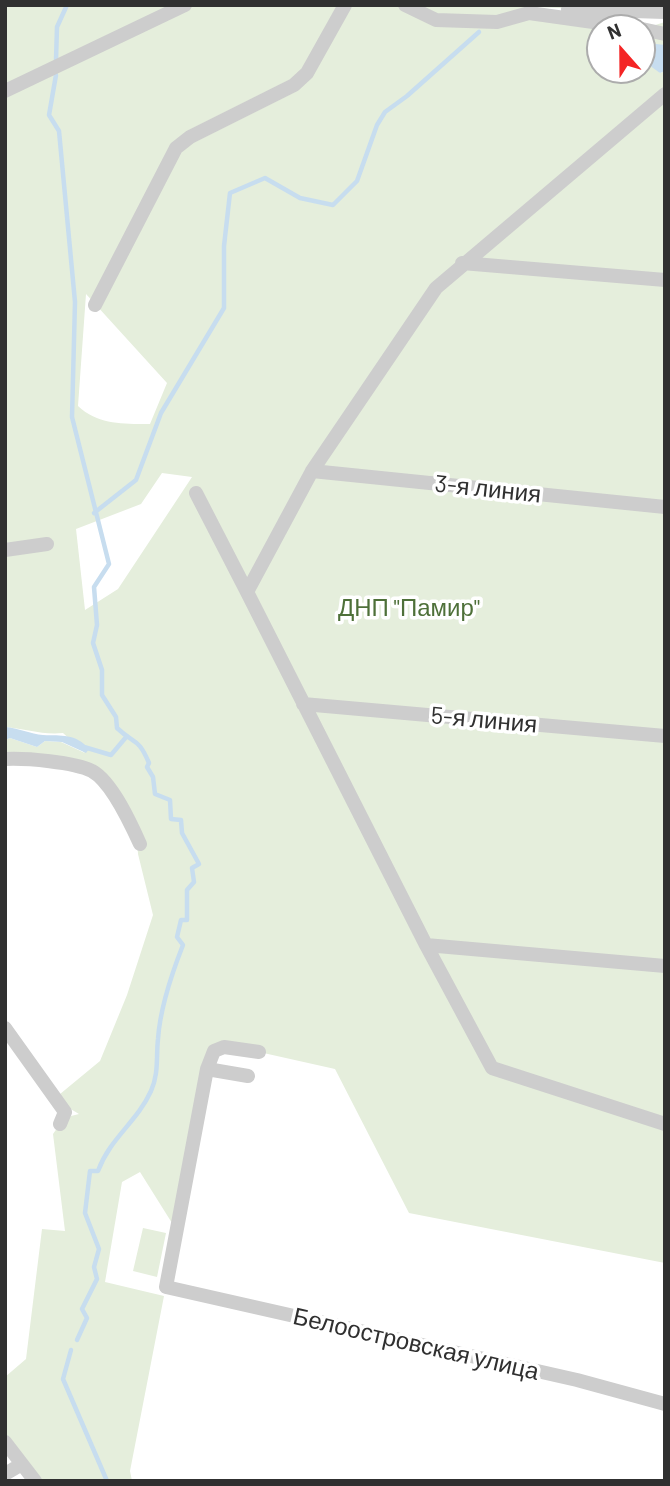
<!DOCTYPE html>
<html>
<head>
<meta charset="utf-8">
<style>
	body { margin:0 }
	#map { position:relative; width:670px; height:1486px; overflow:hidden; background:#fff; font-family:Barlow,sans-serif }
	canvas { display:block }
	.frame { position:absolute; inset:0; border:7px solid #303030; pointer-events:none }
	.north { position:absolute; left:586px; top:14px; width:70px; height:70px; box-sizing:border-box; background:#fff; border:2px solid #acacac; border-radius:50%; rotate:339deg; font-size:19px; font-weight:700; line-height:28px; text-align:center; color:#303030 }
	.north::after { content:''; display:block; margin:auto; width:24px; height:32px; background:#f42424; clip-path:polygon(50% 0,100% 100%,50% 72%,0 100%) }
</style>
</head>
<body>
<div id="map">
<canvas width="670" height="1486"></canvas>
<div class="frame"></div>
<div class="north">N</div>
</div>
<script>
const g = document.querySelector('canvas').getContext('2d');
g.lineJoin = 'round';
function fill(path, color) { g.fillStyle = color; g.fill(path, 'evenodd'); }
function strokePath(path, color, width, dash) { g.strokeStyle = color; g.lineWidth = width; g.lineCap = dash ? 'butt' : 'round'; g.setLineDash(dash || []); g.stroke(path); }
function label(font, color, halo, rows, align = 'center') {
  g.font = font + ' Barlow,sans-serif'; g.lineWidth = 7; g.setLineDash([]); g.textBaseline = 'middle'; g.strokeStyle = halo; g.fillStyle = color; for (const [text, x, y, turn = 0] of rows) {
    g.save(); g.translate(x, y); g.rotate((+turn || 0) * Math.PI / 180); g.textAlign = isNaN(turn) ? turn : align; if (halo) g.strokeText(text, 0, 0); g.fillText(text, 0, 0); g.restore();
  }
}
const green = new Path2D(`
	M5,5H665V12L536,7L600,28V70H642V29L665,22V45H649L643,49L660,73L665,71V1263L409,1213L335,1069L259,1052L214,1051L177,1231L140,1172L122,1182L105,1282L164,1296L130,1471L132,1481H35L5,1442V1377L26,1359L42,1229L65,1231L53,1134L60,1124H66L71,1116L79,1114L54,1099L100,1061L127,995L153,915L138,854L137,838L95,772L5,759V740L10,738L37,747L45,741L61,742L85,753L63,733C42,735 26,729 5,727ZM86,294L167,383L150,424C124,424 98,425 78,406ZM162,473L192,477L118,589L85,610L76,529L141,504Z
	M143,1228L166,1233L157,1277L133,1271Z`);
const water = new Path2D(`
	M656,44L665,45V71L660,73L649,65L643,49Z
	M5,727C18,728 31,734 43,735C62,736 75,733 89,749L86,753L62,742L45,741L37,747L10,738L5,740Z`);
const stream = new Path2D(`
	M56,60L57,27L67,5
	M56,75L49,115L59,131L75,302L72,417L109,564L94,587L97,625L93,643L102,670V695L116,717L117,728C135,745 138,737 149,763L147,767L153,777L155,794L170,800L171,819L181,820L182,833L199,864L192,868L194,882L187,890V920H181L177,937L183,945C172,973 160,1009 158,1039C156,1057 159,1073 151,1091C137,1122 110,1138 98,1171H90L85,1213L99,1249L94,1267L97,1279L82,1309L87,1318L77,1340
	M94,513L136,480L161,413L224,308V246L230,193L265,178L300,198L333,205L357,181L377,125L385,112L407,96L479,32
	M84,747L111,755L127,736
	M71,1350L63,1379L107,1481`);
const minor = new Path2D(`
	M405,5L436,20L497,22L529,13L636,28
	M568,9L665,12
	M642,29L665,34
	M5,91L185,5
	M665,94L436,288L312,471L247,592L426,945L492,1068L665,1124
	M462,263L665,280
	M95,305L176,148L190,137L294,85L307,73L345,5
	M312,471L665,507
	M196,493L247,592
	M5,550L47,544
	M303,704L665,736
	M5,759C26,758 74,762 92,771C112,782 131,824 140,844
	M426,945L665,966
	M5,1028L65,1112L60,1124
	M259,1052L224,1047L214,1051L207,1069L166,1287L577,1380L665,1404
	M207,1069L248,1076
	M5,1442L35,1481
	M5,1474L22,1464`);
const streetNames = [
	["3-я линия",488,489,6],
	["5-я линия",484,720,5],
	["Белоостровская улица",416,1344,13]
];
const parkNames = [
	["ДНП \"Памир\"",409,608]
];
fill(green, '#e5eedc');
fill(water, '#c7ddef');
strokePath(stream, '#c7ddef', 4.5);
strokePath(minor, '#cdcdcd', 14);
label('24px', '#303030', '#fff', streetNames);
label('24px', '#4e7039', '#fff', parkNames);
</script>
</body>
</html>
